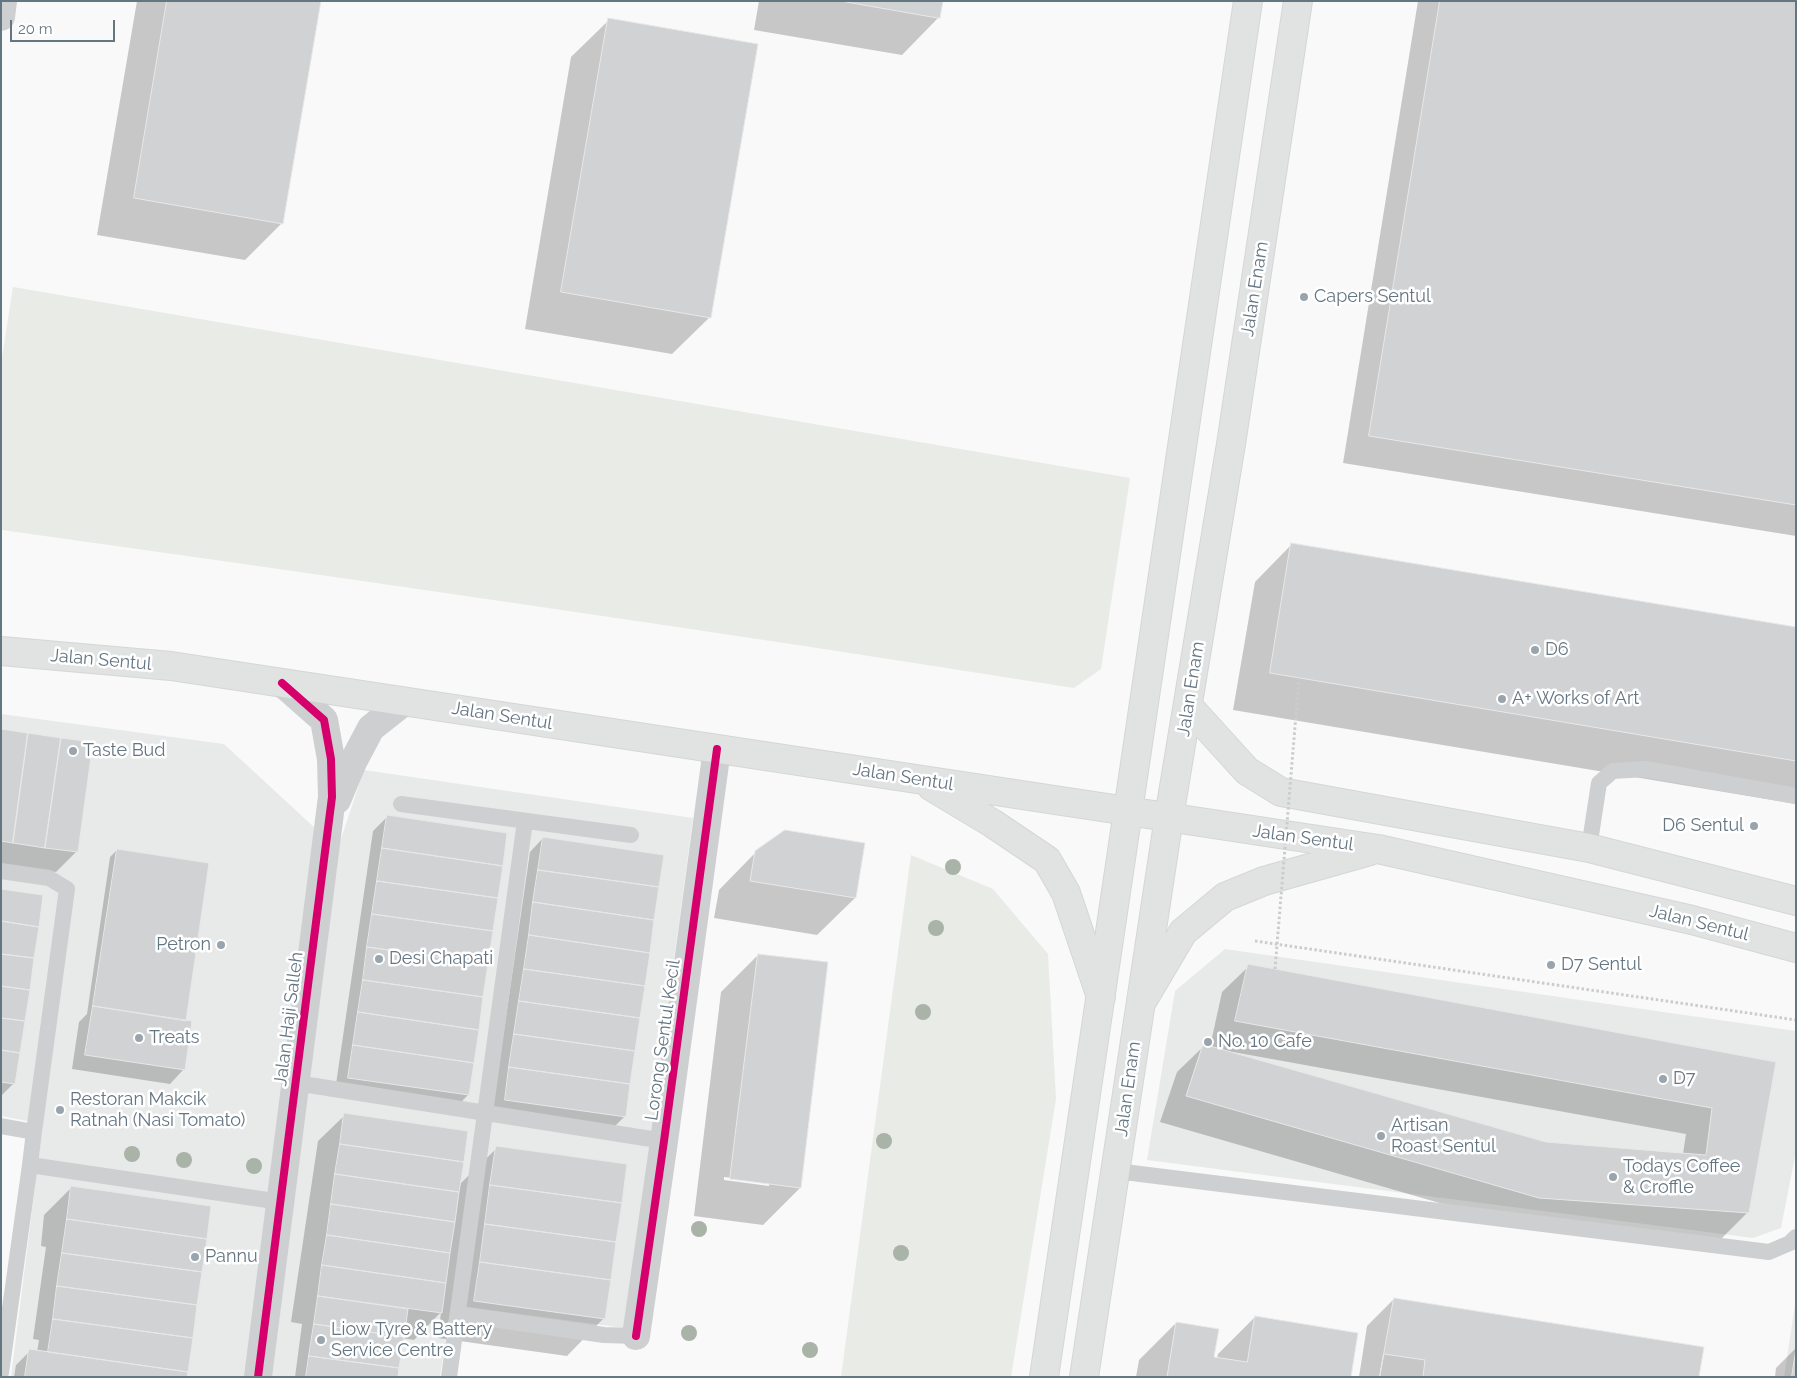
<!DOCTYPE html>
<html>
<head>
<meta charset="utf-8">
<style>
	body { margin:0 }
	#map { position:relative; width:1797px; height:1378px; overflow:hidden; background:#f9f9f9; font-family:Raleway,sans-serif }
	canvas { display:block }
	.frame { position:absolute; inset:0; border:2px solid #657683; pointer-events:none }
	.scale { position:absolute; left:10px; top:20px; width:105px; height:22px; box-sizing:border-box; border:2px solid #657683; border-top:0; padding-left:6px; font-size:15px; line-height:18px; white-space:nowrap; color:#657683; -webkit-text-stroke:4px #fff; paint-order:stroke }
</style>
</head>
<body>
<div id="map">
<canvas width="1797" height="1378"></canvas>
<div class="frame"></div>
<div class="scale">20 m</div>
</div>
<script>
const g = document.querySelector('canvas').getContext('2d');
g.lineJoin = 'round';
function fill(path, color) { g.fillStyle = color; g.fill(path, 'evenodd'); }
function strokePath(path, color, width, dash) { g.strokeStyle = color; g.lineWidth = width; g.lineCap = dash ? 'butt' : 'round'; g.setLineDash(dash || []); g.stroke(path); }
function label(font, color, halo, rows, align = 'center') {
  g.font = font + ' Raleway,sans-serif'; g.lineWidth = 5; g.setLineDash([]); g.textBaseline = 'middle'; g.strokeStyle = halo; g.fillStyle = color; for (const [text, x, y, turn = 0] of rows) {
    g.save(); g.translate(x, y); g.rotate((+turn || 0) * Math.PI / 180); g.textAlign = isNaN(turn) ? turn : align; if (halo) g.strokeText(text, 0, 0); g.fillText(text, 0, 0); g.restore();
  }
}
const built = new Path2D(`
	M1,714L224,744L316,829L246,1377H11L43,1124L1,1116Z
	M364,770L693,818L625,1328L451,1305L440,1377H272L340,842Z
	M1225,949L1796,1031V1151L1781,1228L1753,1238L1147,1160L1175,991Z
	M1796,1298V1377H1784Z`);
const green = new Path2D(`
	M13,287L1130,478L1101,669L1074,688C717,631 359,580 2,530L1,364Z
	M911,855L993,889L1048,954L1056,1099L1011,1377H841Z`);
const shadow = new Path2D(`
	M137,1H320L282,223L245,260L97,235Z
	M759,1H942L939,17L902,55L754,30Z
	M1418,1H1796V536L1343,463Z
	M609,20L710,317L672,354L525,329L571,57Z
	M1292,544L1796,628V804L1233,710L1255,582Z
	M1,730L76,852L56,872L1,864Z
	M387,817L468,1095L454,1109L335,1091L373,831Z
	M543,838L624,1117L611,1130L492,1113L530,852Z
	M117,850L184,1022H191L183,1070L170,1084L72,1069L79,1022L87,1014L110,857Z
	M756,852L855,898L817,935L714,918L719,890Z
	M1,891L14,1083L1,1096Z
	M758,955L800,1188L763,1225L694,1216L721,992ZM724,1177L769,1183V1186L724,1180Z
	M1249,966L1775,1063L1748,1212L1721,1239L1512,1224L1160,1122L1177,1072L1204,1046L1210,1047L1222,992ZM1233,1052L1686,1134L1683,1154L1546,1143L1232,1054Z
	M345,1115L459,1185L497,1148L604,1318L567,1356L438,1338L441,1312L414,1340L402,1338L397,1377H295L302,1324L291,1322L318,1141Z
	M71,1188L186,1377H14L16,1365L30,1351L37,1352L39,1340L33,1339L46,1247L41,1246L44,1215Z
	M1394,1299L1698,1377H1359L1367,1326Z
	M1255,1317L1350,1377H1136L1139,1360L1176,1323L1213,1358L1217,1359L1218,1354Z
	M1796,1348V1377H1775L1776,1368Z`);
const building = new Path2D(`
	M167,1H321L283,224L134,198Z
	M841,1H943L940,18Z
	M1440,1H1796V505L1369,436Z
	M608,18L758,44L711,318L561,292Z
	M1291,543L1796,627V761L1270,673Z
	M1,729L28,733L13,843L1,841Z
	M28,733L61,738L45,848L13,843Z
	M61,738L93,742L78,852L45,848Z
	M387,815L507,833L503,866L382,848Z
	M785,830L865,843L856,898L750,881L755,851Z
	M543,837L664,855L659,887L538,870Z
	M382,848L503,866L498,898L377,881Z
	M117,849L209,863L186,1021L93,1006Z
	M538,870L659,887L654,920L533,902Z
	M377,881L498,898L493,931L372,914Z
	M1,889L43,895L39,927L1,921Z
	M533,902L654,920L650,953L529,935Z
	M372,914L493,931L488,964L367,947Z
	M1,921L39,927L34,958L1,954Z
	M529,935L650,953L645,986L524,969Z
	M367,947L488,964L483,997L363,980Z
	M1,954L34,958L30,990L1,986Z
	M758,954L828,962L801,1188L730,1179Z
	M1248,964L1776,1062L1749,1213L1539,1198L1186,1096L1203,1044L1546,1142L1706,1155L1712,1108L1235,1021Z
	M524,969L645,986L640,1018L519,1001Z
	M363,980L483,997L479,1030L358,1012Z
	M1,986L30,990L25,1021L1,1018Z
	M519,1001L640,1018L635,1051L514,1034Z
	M93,1006L192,1021L185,1070L85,1055Z
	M358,1012L479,1030L474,1063L353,1045Z
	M1,1018L25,1021L20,1053L1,1050Z
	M514,1034L635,1051L630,1084L509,1067Z
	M353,1045L474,1063L469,1095L348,1078Z
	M1,1050L20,1053L15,1084L1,1082Z
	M509,1067L630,1084L626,1117L505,1100Z
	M344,1113L468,1131L464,1162L340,1144Z
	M340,1144L464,1162L459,1192L335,1174Z
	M496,1146L627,1164L622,1203L490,1185Z
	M335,1174L459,1192L455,1222L331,1204Z
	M490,1185L622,1203L616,1242L485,1224Z
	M71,1186L211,1206L207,1239L67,1219Z
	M331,1204L455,1222L450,1253L327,1235Z
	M67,1219L207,1239L202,1272L62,1253Z
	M485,1224L616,1242L611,1280L480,1262Z
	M327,1235L450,1253L446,1283L322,1265Z
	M62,1253L202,1272L197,1305L57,1286Z
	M480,1262L611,1280L605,1319L474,1301Z
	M322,1265L446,1283L442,1313L318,1296Z
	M57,1286L197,1305L193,1338L53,1319Z
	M318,1296L408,1309L404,1337L314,1324Z
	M1394,1298L1704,1347L1699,1377H1380Z
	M1255,1316L1358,1333L1351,1377H1167L1176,1322L1219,1329L1214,1357L1247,1362Z
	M53,1319L193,1338L188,1372L48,1352Z
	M314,1324L404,1337L399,1368L309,1356Z
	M29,1349L188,1372L187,1377H25Z
	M1796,1349V1377H1792Z
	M1384,1354L1425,1360L1423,1377H1380Z
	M309,1356L399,1368L398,1377H306Z`);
const path = new Path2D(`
	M1255,941L1796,1020`);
const service = new Path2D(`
	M401,804L631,835
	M1589,848L1599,783L1613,771L1645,769L1796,796
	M1,871L49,878L67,889L34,1132
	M296,1083L664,1141
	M1,1126L34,1132L30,1165L281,1202
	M1116,1171L1769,1252L1790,1243L1796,1237
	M458,1314L604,1335L636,1336
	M1,1373L30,1165
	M449,1377L525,821`);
const minor = new Path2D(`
	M1,17L3,1
	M337,800L353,762L371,728L404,702
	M636,1336L664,1141L717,749
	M258,1377L332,797L331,759L324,720L282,683`);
const secondary = new Path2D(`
	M1044,1377L1128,811
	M1084,1377L1169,817`);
const primary = new Path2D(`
	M1,651L171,666L1378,849L1692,920L1796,948
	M1188,706L1247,771L1281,792L1589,848L1796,901
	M932,787L992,823L1047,860L1066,893L1101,997
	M1128,811L1248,1
	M1169,817L1231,444L1298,1
	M1141,1003L1183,932L1225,897L1264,881L1370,851`);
const pathBridge = new Path2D(`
	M1275,969L1299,678`);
const cycleway = new Path2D(`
	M636,1336L664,1141L717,749
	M258,1377L332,797L331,759L324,720L282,683`);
const trees = [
	[953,867],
	[936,928],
	[923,1012],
	[884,1141],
	[132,1154],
	[184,1160],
	[254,1166],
	[699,1229],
	[901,1253],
	[689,1333],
	[810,1350]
];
const markers = [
	[1304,297,5,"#99a4ac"],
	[1535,650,5,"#99a4ac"],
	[1502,699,5,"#99a4ac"],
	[73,751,5,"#99a4ac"],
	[1754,826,5,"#99a4ac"],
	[221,945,5,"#99a4ac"],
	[379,959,5,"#99a4ac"],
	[1551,965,5,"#99a4ac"],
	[139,1038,5,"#99a4ac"],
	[1208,1042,5,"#99a4ac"],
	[1663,1079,5,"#99a4ac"],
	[60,1110,5,"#99a4ac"],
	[1381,1136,5,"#99a4ac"],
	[1613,1177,5,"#99a4ac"],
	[195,1257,5,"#99a4ac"],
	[321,1340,5,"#99a4ac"]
];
const streetNames = [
	["Jalan Enam",1255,289,-81],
	["Jalan Sentul",101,660,5],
	["Jalan Enam",1191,689,-81],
	["Jalan Sentul",502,716,9],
	["Jalan Sentul",903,777,9],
	["Jalan Sentul",1303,838,8],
	["Jalan Sentul",1699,923,14],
	["Jalan Haji Salleh",289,1019,-83],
	["Lorong Sentul Kecil",663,1040,-82],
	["Jalan Enam",1128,1089,-82]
];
const poiNames = [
	["Capers Sentul",1314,297],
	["D6",1545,650],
	["A+ Works of Art",1512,699],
	["Taste Bud",83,751],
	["D6 Sentul",1744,826,"right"],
	["Petron",211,945,"right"],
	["Desi Chapati",389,959],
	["D7 Sentul",1561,965],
	["Treats",149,1038],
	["No. 10 Cafe",1218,1042],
	["D7",1673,1079],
	["Restoran Makcik",70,1100],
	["Ratnah (Nasi Tomato)",70,1121],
	["Artisan",1391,1126],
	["Roast Sentul",1391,1147],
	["Todays Coffee",1623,1167],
	["& Croffle",1623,1188],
	["Pannu",205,1257],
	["Liow Tyre & Battery",331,1330],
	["Service Centre",331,1351]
];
fill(built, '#e8e9e9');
fill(green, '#e8ebe6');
fill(shadow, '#0003');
fill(building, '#d0d2d3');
strokePath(building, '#e8e8e8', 1);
strokePath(secondary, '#d5d6d7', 30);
strokePath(primary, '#d5d6d7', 30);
strokePath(path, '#cbcccd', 3, [2.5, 2.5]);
strokePath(service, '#cecfd0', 16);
strokePath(minor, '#cecfd0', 28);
strokePath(secondary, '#e1e2e2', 28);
strokePath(primary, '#e1e2e2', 28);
strokePath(pathBridge, '#cbcccd', 3, [2.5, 2.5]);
strokePath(cycleway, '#d6006c', 8);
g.fillStyle = '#a9b3a7';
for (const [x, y] of trees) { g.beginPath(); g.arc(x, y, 8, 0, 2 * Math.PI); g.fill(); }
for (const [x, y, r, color] of markers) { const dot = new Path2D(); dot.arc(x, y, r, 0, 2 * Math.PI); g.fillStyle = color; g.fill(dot); strokePath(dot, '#fff', 2); }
label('18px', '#657683', '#fff', streetNames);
label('18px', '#657683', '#fff', poiNames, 'left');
</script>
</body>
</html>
